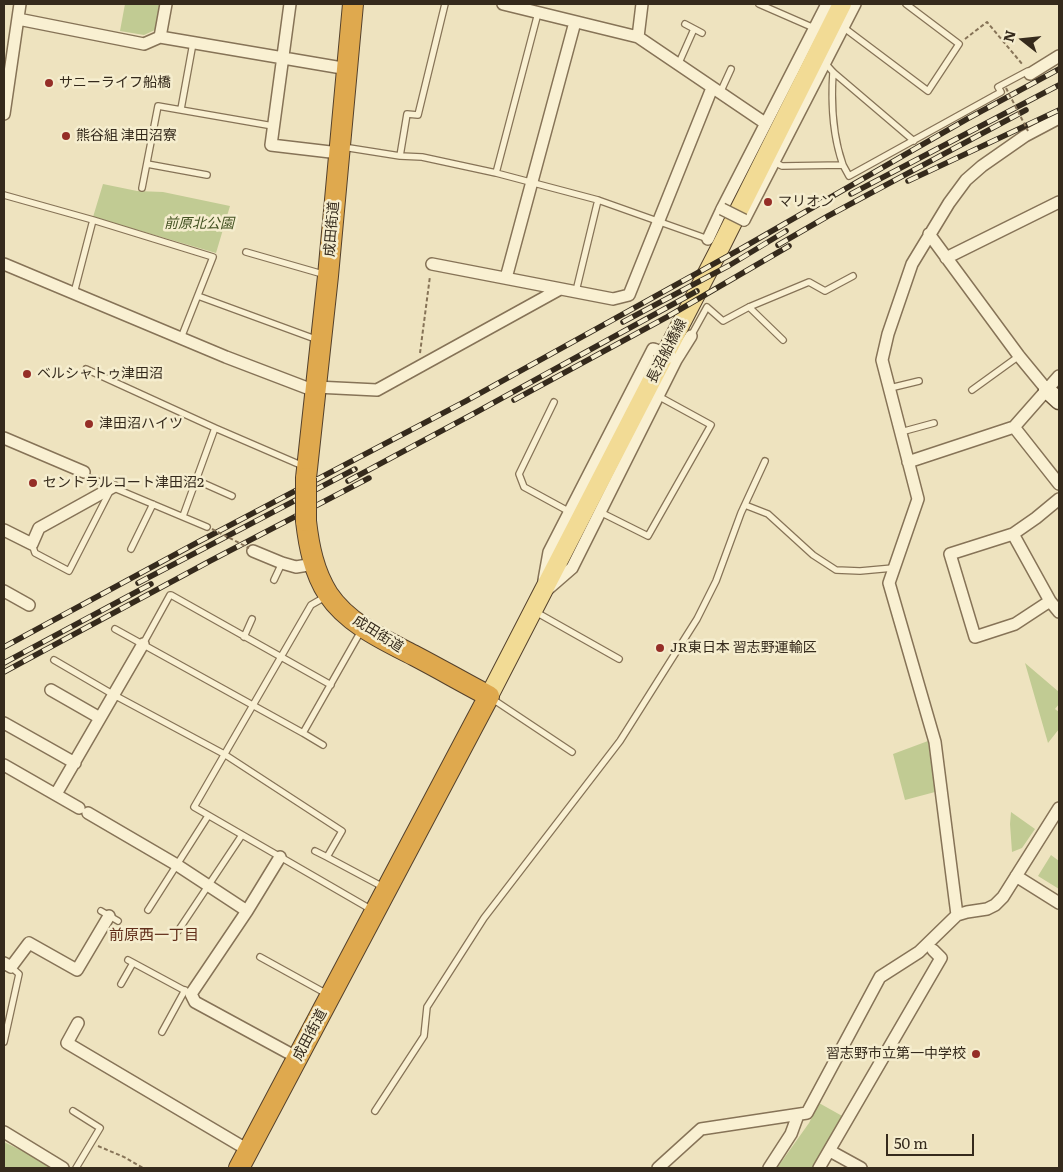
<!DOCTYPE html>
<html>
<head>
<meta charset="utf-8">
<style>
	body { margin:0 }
	#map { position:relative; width:1063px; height:1172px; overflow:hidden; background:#eee3bf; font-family:Literata,serif }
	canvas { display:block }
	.frame { position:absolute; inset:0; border:5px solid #352a1c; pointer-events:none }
	.north { position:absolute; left:998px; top:15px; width:50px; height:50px; -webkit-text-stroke:4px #f5edce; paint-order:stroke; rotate:286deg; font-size:14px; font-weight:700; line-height:20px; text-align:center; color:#352a1c }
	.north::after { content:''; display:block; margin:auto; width:18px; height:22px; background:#352a1c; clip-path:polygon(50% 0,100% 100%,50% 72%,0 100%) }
	.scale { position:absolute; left:886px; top:1134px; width:88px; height:22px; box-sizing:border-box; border:2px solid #352a1c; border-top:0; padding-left:6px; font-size:15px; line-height:18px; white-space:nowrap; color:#352a1c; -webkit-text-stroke:4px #f5edce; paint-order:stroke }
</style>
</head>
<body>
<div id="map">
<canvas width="1063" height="1172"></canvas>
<div class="frame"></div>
<div class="north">N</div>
<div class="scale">50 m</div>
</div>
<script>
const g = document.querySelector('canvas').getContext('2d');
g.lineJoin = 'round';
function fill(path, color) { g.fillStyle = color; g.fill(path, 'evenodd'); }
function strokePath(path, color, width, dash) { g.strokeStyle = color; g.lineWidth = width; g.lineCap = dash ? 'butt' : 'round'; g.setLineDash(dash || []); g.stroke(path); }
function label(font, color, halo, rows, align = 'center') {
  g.font = font + ' Literata,"Noto Sans JP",serif'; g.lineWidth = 5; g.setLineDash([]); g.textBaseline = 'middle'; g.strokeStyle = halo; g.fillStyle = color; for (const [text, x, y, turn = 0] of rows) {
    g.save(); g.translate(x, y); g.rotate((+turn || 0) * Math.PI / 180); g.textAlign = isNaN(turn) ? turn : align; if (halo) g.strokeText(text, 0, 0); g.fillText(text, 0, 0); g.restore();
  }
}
const green = new Path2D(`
	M125,4H160L155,30L144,35L120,31Z
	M103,184L137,191L163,192L230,206L216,253L93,217Z
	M1025,663L1059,692V704L1055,709L1059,712V729L1048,743Z
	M928,741L935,792L905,800L893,754Z
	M1011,812L1035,829L1022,848L1012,852L1010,824Z
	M1051,855L1059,861V889L1038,876Z
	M819,1103L844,1117L814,1168H777L809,1123Z
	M4,1142L58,1168H4Z`);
const path = new Path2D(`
	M965,39L987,22L1023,65
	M420,353L430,276
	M98,1146L124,1157L143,1168`);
const lane = new Path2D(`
	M759,4L814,28
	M685,24L702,33
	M843,27L928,91L959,44L906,4
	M825,63L833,72L914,141
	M678,65L694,29
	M833,72C831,102 833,137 843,165
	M720,93L731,69
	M181,109L193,43
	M343,147L400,156L422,157L496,173L598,200L708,239
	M400,156L407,114L418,115L445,4
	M774,162L782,166L843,165L849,176L1001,92L998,87L1028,71L1029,72
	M147,164L207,175
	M496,173L538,13
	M142,188L158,106L273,126
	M4,195L93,220L213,257L181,338
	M246,252L326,275
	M576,291L598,200
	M74,293L93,220
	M198,296L318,340
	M749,307L783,340
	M691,336L707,307L723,321L749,307L809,282L825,291L853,276
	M86,369L215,428
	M890,388L919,381
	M972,390L1019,356
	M554,402L519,474L524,487L568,511
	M901,432L934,423
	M84,472L88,477L207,527
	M196,480L232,496
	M745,505L768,514L813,555L836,570L860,571L893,568
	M600,512L648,536L711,425L658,396
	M183,516L215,428L303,466
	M32,544L35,553L69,571L110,491
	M131,549L153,504
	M274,580L282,563
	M325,597L311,605L194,807L372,910
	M534,611L619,659
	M115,629L303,733L361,631
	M244,637L252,619
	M143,644L170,595H171L331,685
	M54,660L114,695L224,754L342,831L327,857L385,888
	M491,698L572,752
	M303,733L323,745
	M315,851L327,857
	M148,910L208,816
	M101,911L118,921
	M178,931L242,835
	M260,957L327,994
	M128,960L191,994
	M121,984L133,963
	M162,1032L185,990
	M4,1042L19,974L11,967
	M73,1111L100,1128L76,1168
	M375,1111L424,1036L427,1007L484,918L620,741L697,619L716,581L741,513L765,461`);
const street = new Path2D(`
	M290,4L271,145L339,153
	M503,4L638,37L765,123
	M18,19L144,44L160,37L348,69
	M160,37L166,4
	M638,37L642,4
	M1030,74L1059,56
	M4,114L20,4
	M744,220L855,4
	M929,234L1019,356L1047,390
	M708,239L722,209L827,4
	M946,258L1059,202
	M4,264L226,357L315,391
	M432,264L613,299L629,295L712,88
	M506,278L575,22
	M316,387L377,390L560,289
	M1014,427L1059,484
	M4,438L84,472
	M908,462L1014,427L1059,376
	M4,530L32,544L39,528L113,487
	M1013,534L1050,601L1059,612
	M253,551L282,563L296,567L314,564
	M544,580L549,552L653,349L656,350
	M549,588L572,568L676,360L691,336
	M4,591L29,605
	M1050,601L1015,624L975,637L950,554L1013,534L1036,518L1059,499
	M51,690L100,718
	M4,723L75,763
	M4,765L79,808
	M56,794L143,644
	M88,813L177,865L247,911
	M280,857L247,911L191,994L195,1002L298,1058
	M1016,876L1059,903
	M957,915L935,742L889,583L918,499L882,360L888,334L912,264L949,203L966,180L982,166L1025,136L1059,118
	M4,963L11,967L29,943L77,970L109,916
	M78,1023L67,1043L248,1150
	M4,1132L63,1168
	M830,1151L861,1168
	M658,1168L701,1129L807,1113L880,977L919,952L957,915L967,912L987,909L995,905L1003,897L1059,808
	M769,1168L791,1134L798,1115
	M819,1168L941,958L933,950`);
const secondary = new Path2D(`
	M1047,390L1059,401`);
const primary = new Path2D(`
	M489,696L722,244L842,4`);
const highway = new Path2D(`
	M306,478L328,276L353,4
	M239,1168L489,696C464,683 440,669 415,656C384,640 348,624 328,594C314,572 309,547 306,521`);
const rail = new Path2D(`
	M908,181L1059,110
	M851,194L1059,85
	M778,245L828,216L1026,110
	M623,322L730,265L786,231
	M514,400L667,317L789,246
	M348,481L473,414L697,291
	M138,583L355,469
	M4,647L200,541L466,401L737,251L967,119L1059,69
	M4,663L151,584
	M4,672L210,561L369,478`);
const pathBridge = new Path2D(`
	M1006,88L1028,131
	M212,529L249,548`);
const streetBridge = new Path2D(`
	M722,209L744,220
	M656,350L671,357`);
const highwayBridge = new Path2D(`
	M306,478V521`);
const markers = [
	[49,83,5,"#952e27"],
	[66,136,5,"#952e27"],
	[768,202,5,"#952e27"],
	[27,374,5,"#952e27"],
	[89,424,5,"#952e27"],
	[33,483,5,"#952e27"],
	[660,648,5,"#952e27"],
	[976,1054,5,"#952e27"]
];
const poiNames = [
	["サニーライフ船橋",59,83],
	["熊谷組 津田沼寮",76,136],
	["マリオン",778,202],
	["ベルシャトゥ津田沼",37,374],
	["津田沼ハイツ",99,424],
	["セントラルコート津田沼2",43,483],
	["JR東日本 習志野運輸区",670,648],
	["習志野市立第一中学校",966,1054,"right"]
];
const parkNames = [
	["前原北公園",199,224]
];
const streetNames = [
	["成田街道",332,229,-85],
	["長沼船橋線",667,351,-63],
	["成田街道",378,634,32],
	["成田街道",310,1035,-62]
];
const neighbourhoodNames = [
	["前原西一丁目",154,936]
];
fill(green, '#c1cb93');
strokePath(lane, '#867357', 8);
strokePath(street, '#867357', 14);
strokePath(secondary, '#68543b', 19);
strokePath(primary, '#54412c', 20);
strokePath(highway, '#54412c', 22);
strokePath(path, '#867357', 2, [4, 2.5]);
strokePath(lane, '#f9f0d2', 5.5);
strokePath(street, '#f9f0d2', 11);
strokePath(secondary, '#f9f0d2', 16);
strokePath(primary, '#f2db95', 18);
strokePath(highway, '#dfa94e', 20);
strokePath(rail, '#352a1c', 5.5);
strokePath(rail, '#f5edce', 4, [11]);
strokePath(streetBridge, '#867357', 14, []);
strokePath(highwayBridge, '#54412c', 22, []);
strokePath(pathBridge, '#867357', 2, [4, 2.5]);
strokePath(streetBridge, '#f9f0d2', 11);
strokePath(highwayBridge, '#dfa94e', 20);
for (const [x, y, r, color] of markers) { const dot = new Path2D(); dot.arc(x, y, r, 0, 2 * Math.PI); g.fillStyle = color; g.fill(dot); strokePath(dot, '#f5edce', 2); }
label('14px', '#352a1c', '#f5edce', poiNames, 'left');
label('italic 14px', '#435222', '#f5edce', parkNames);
label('14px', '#352a1c', '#f5edce', streetNames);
label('15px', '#622f1b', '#f5edce', neighbourhoodNames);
</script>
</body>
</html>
